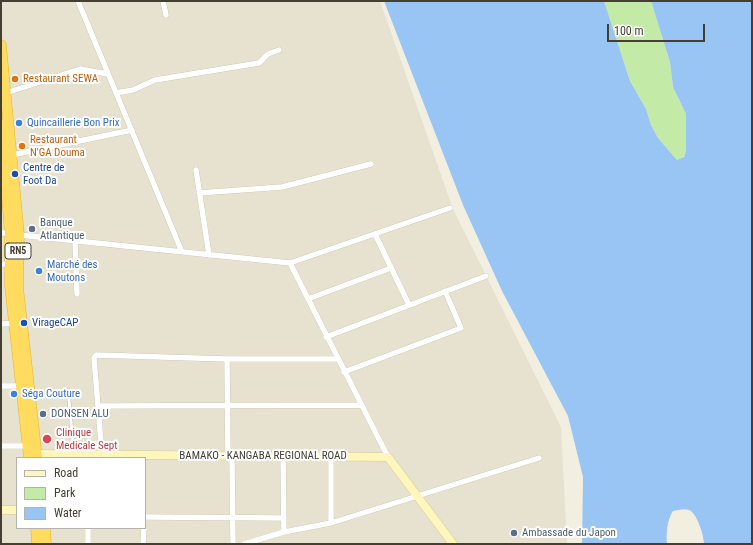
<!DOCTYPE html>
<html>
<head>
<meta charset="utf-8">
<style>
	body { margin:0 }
	#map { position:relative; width:753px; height:545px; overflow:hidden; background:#f2efe1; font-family:"Roboto Condensed",sans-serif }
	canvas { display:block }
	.frame { position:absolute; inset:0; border:2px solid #443f32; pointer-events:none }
	.legend { position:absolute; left:16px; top:457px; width:130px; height:72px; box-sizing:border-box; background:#fff; border:1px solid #b4b2ad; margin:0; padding:5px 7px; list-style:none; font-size:12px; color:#443f32 }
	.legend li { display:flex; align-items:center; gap:8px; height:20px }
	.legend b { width:20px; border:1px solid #b4b2ad }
	.scale { position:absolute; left:607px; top:24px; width:98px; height:18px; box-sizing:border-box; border:2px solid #443f32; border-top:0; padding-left:5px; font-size:12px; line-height:14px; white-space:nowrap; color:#443f32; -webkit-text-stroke:3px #fff; paint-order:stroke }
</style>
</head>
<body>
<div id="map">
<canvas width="753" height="545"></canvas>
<div class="frame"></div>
<ul class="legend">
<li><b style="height:5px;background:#fff6be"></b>Road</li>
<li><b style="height:11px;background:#c4eaa7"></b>Park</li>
<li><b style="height:11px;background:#98c5f4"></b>Water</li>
</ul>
<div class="scale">100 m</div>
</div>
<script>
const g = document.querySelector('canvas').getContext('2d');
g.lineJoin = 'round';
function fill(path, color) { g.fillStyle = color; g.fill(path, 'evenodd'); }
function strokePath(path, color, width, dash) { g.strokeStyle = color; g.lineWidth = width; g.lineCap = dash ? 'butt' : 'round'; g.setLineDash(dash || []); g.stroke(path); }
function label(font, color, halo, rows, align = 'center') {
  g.font = font + ' "Roboto Condensed",sans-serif'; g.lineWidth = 4; g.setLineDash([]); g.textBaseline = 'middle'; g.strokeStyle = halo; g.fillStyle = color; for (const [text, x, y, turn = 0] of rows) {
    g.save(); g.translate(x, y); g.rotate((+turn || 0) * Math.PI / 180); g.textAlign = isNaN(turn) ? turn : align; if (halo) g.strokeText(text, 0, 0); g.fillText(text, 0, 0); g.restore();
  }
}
const residential = new Path2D(`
	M1,1H380L453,209L561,427L567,544H1ZM17,458H145V528H17Z`);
const green = new Path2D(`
	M604,1H651L670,62L673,87L686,114V151C684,156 683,159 677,160L658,138L651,125L646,109L630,81Z`);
const water = new Path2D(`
	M384,1H604L630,81L646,109L651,125L658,138L677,160L684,157L686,151V114L673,87L670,62L651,1H752V544H704C704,536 697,513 689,510C684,508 678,510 673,511C667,520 666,534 667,544H582L583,477L568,416L502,291L463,205Z`);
const lane = new Path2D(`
	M68,390L74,454`);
const street = new Path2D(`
	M78,1L182,252
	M163,1L166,15
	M6,93L80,69L108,74
	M116,93L133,90L155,80L259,63L268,54L279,50
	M12,155L132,130
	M196,170L209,255
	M199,193L282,187L371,164
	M1,233H10
	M375,234L409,305
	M19,235L290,263L388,457
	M75,241L77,294
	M290,263L450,208
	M1,264H9
	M308,299L391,268
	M1,324L17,323
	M326,337L486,276
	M227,359L228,456
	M344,372L461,328L445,291
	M1,386H21
	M98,406L362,405
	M1,446H28
	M102,455L94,358L96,355L227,359H337
	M232,456L233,544
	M283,456L284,532
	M331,456V523
	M145,517L284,518
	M88,528V544
	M143,544L144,528
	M244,544L284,532L331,523L539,458`);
const secondary = new Path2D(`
	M31,454L388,457L453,544
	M1,510H17`);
const highway = new Path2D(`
	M1,45L19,235L18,287L37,458
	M1,125L10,233V286L29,458
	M36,528L37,544
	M45,528L46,544`);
const markers = [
	[15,79,4,"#e8710a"],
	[19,123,4,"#3f7fe0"],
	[22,146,4,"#e8710a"],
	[15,174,4,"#1a4fb4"],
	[32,229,4,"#5c6f8a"],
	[39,271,4,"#3f7fe0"],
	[24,323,4,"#1a4fb4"],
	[14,394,4,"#3f7fe0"],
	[43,414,4,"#5c6f8a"],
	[47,439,5,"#e0444e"],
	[514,533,4,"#5c6f8a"]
];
const shields = [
	[18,251,26]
];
const shieldNames = [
	["RN5",18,251]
];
const foodNames = [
	["Restaurant SEWA",23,79],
	["Restaurant",30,140],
	["N'GA Douma",30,153]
];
const shopNames = [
	["Quincaillerie Bon Prix",27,123],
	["Marché des",47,265],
	["Moutons",47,278],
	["Séga Couture",22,394]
];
const transitNames = [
	["Centre de",23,168],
	["Foot Da",23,181],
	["VirageCAP",32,323]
];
const serviceNames = [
	["Banque",40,223],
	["Atlantique",40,236],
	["DONSEN ALU",51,414],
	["Ambassade du Japon",522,533]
];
const healthNames = [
	["Clinique",56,433],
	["Medicale Sept",56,446]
];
const streetNames = [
	["BAMAKO - KANGABA REGIONAL ROAD",263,456]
];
fill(residential, '#e6e2cf');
fill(green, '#c4eaa7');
fill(water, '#98c5f4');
strokePath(lane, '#beb8a4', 4);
strokePath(street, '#beb8a4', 6);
strokePath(secondary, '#d5ca8e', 9);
strokePath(highway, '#e7b427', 11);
strokePath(lane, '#fff', 3);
strokePath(street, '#fff', 5.5);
strokePath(secondary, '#fff6be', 8);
strokePath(highway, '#ffdb5f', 10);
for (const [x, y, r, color] of markers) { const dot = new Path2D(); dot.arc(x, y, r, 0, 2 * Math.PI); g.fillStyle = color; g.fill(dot); strokePath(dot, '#fff', 1.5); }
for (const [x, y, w] of shields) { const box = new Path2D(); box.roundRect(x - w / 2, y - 8, w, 16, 3); g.fillStyle = '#fff'; g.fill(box); strokePath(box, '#443f32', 1); }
label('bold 10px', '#443f32', null, shieldNames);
label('11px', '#c56008', '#fff', foodNames, 'left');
label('11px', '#366cbe', '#fff', shopNames, 'left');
label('11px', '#164399', '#fff', transitNames, 'left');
label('11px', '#4e5e75', '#fff', serviceNames, 'left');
label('11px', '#be3a42', '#fff', healthNames, 'left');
label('11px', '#443f32', '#fff', streetNames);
</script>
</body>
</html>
